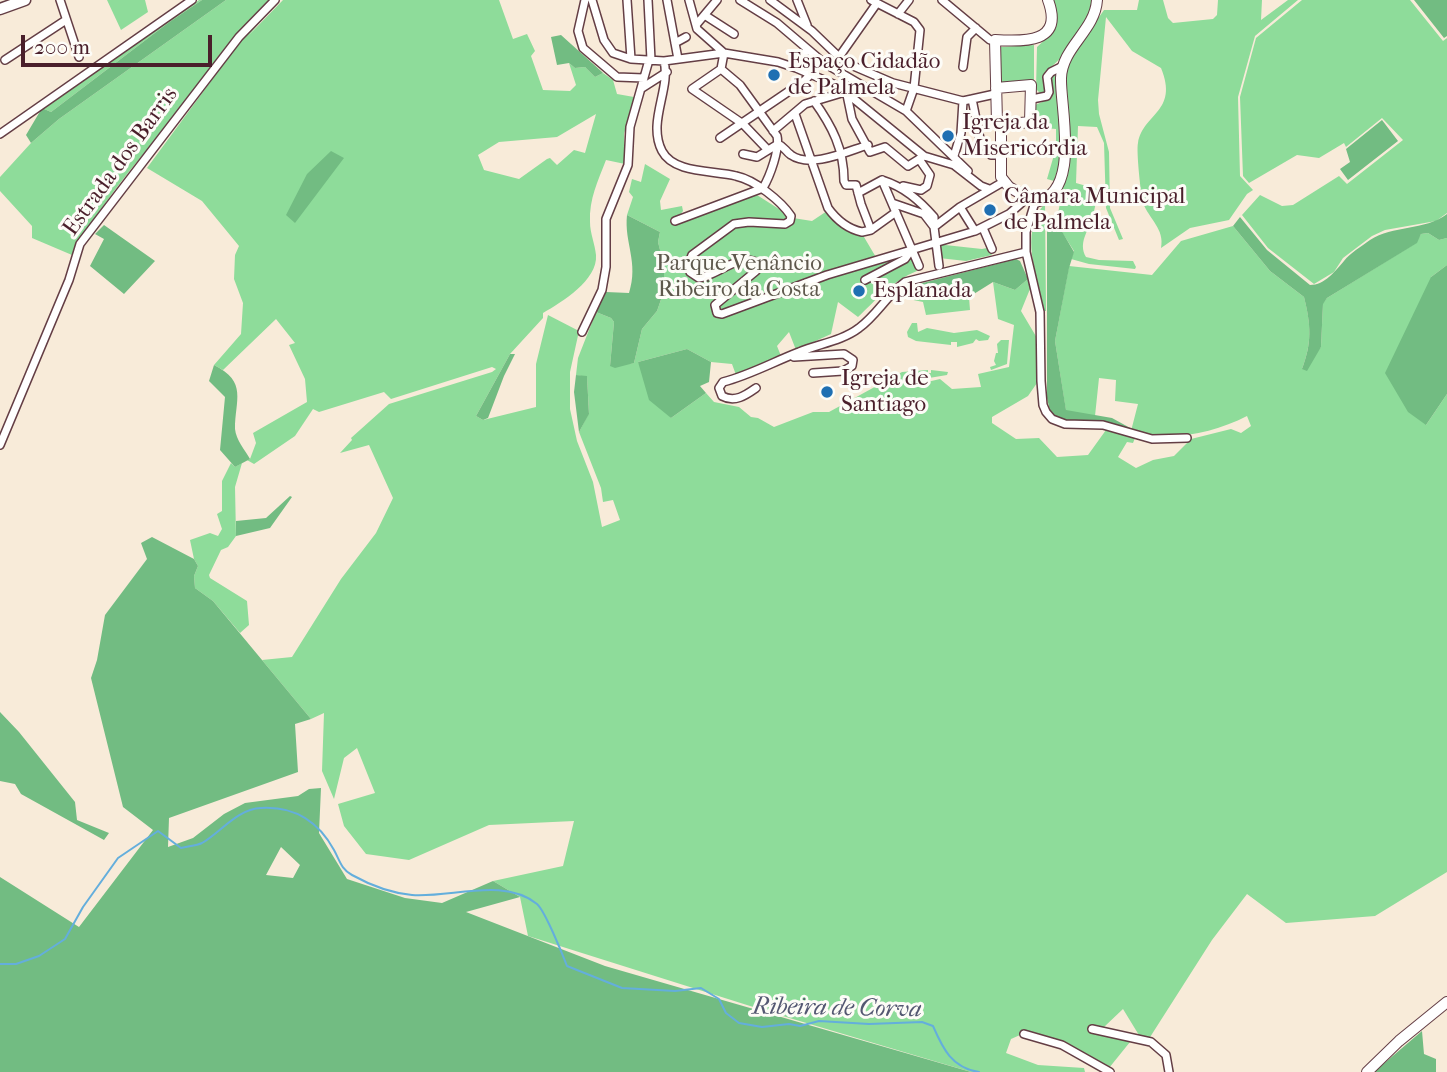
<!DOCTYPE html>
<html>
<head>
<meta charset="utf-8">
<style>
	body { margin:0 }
	#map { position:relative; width:1447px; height:1072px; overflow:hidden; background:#f8ebd9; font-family:"IM FELL French Canon",serif }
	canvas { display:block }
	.scale { position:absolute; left:21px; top:35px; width:191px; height:32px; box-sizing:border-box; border:4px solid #4a1f2b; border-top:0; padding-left:9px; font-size:21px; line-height:24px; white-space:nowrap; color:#4a1f2b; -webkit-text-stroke:5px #fdfcf7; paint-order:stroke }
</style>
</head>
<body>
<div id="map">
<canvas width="1447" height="1072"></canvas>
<div class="scale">200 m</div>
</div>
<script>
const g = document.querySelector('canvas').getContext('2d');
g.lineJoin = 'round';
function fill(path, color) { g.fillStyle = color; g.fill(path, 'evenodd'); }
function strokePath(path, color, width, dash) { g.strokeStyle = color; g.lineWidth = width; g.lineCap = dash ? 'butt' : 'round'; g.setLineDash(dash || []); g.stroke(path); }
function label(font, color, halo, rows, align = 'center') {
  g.font = font + ' "IM FELL French Canon",serif'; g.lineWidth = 6; g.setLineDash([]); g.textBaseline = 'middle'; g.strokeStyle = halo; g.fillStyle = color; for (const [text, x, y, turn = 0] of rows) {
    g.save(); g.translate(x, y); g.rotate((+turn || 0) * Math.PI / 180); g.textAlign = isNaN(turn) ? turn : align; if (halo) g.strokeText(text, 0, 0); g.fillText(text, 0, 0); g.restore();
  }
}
const green = new Path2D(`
	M107,0H145L148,12L121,30Z
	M199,0H202L168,23L51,112L42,108Z
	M226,0H279L248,36L283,0H499L513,39L527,34L535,51L531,56L543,90L570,91L576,85L569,63L575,68L585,67L595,77L603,73L613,80L617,94L634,97L624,134L625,164L606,160C598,181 589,199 590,222C590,233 595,244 596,255C598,280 562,302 543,313V318L510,354L476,416L483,420L536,407V364L548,315L579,331L570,372V409L577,441L593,482L602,527L620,520L613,500L603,502L601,488L579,432L589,413L587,377L576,375L578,358L596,312L611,318L614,322L610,366L634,363L642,329L657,311L664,291V267L658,242L660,232L627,215L633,197L629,192L632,179L641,182L645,164L670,179L660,201L661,210L682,206L683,211L676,220L757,195L793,218L812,221L827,211L839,224L864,237L877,259L911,251L917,271C892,281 877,299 858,317L838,302L831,334L796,350L789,332L777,346L781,356L736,375L732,364L711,362L687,349L638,362L671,418L706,393L714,402L739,407L751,417L758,418L774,427L813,412H829L902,372L928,370V373H931V370L948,372L947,375L923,379V383L940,379L952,389L981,387L978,374L1009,367L1014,325L998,319L993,282L1015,290L1028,279L1030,289L1021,311L1037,338V383L1028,396L992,417V423L1016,439L1039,438L1057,457L1088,455L1106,430L1135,438L1133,443L1127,442L1118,457L1136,468L1153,460L1174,456L1191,439L1231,429L1241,433L1251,426L1247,416C1212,434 1169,442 1131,431L1138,404L1115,401L1116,380L1099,378L1095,416L1066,411L1055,341L1069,266L1152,275L1181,241L1233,226L1270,271L1304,297C1311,324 1312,343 1302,369L1321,347L1323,303L1327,298L1416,243L1421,234L1428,233L1439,240L1447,238V265L1431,277L1426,425L1447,394V872L1375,916L1286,923L1247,894L1212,940L1145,1045L1123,1009L1104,1027L1103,1035L1130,1042L1109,1068L1093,1058L1029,1031L1011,1039L1006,1053L1038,1065L1084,1068L1085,1072H971L766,1011L528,936L520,897L493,881L563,866L574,821L489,825L409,860L366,854L344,826L338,804L375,793L357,748L344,758L334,799L322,771L324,713L311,719L262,660L292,657L341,579L376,533L393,498L369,445L340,453L352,440L351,438L389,404L492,372L496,369L492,367L391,399L384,392L319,412L313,409L295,436L254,464L247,460L250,459L256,443L253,433L307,402L305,379L289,345L295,343L276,319L223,370L214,365L241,334L243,303L234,279L235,255L239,246L202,201L147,168L228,58C173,120 113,182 72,255L32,238V226L0,191V177L31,143L59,119ZM596,114L585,153L574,150L557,165L550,158L547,159L519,179L484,170L478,155L499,142L557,137Z
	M1051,0H1092C1089,27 1066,56 1045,72V91L1041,94L1036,89L1037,47L1050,35L1057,25Z
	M1139,0H1163L1168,18L1173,23L1213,19L1217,15L1218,0H1262L1261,20L1288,0H1298L1255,36L1238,97L1240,176L1253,190L1247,194L1229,220L1190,228L1161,248C1165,229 1149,219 1143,203C1141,196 1136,150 1138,143C1143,113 1179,112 1161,68L1132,51L1106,17L1098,100L1099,114L1109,152L1110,208L1123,239L1119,240L1106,208L1104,143L1097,127L1078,126L1076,183L1097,189C1097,199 1095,209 1092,218C1088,232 1078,243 1086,257L1099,260L1133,261L1136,267L1135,269L1089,264L1071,259L1074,251L1060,229H1055L1070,151L1066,70L1071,57L1104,10H1137Z
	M1302,0H1410L1443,41L1447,38V213L1436,221L1385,230L1372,236L1343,258L1334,272L1314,284L1268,248L1242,215L1260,195L1282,206L1293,205L1339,176L1347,184L1403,140L1382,118L1346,147L1344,143L1319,158L1297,155L1249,183L1243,176L1240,97L1256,38Z
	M1034,45V80L1000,84L1001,47Z
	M1056,73L1065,147L1054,181L1047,179L1056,148V129L1033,127L1035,105L1052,98L1051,78Z
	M1045,203L1046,311H1044C1038,274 1018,236 1045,203Z
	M936,244L982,249L987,248L992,255L966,261L939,258Z
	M903,288L907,291L969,297L970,310L926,315L923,302L894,296Z
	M912,323H917L918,332L927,328L954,333L977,330L990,336L988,340L979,341L976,339L973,343L957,347V342H951V345L916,341L908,337L907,332Z
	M1001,340H1009L1007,364L991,370L990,367L996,365L994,361L996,353H998L997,344Z
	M231,463L235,467L242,463L235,487L236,536L228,547L221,550L209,575L210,578L247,601L249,625L240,633L213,601L195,588L194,576L198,566L194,559L190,540L210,533L218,536L222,529L217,514L222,511V481Z`);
const forest = new Path2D(`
	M202,0H226L59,119L31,143L26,135L42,108L51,112L168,23Z
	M1414,0H1447V36L1444,38Z
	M561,35L601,71L603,73L595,77L585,67L575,68L569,63L557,65L551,37Z
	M1382,120L1398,141L1348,180L1340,169L1350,162L1346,149Z
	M331,151L344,158L295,223L286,215L307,174Z
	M1447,214V238L1439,240L1428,233L1421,234L1417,243L1327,298L1323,304L1321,347L1307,371L1302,369C1312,343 1311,325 1304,297L1270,271L1233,226L1240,217L1267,250L1310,285C1325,285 1335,271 1344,261C1350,253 1362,246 1370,240C1393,225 1424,231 1447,214Z
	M627,215L660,232L658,242L664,266V291L657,311L642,329L634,363L615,368L610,366L614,322L611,318L596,312L606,292L629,293C639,262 624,243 627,215Z
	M104,225L155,261L124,294L90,266L104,239L95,234Z
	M1060,228L1074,252L1069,268L1055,341L1066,410L1112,418L1132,429L1131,431L1058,420L1050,411L1047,398V230Z
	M1016,259L1020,261L1028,279L1015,290L993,282L969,297L907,291L903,288Z
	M1447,265V394L1426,425L1408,412L1385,373L1431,277Z
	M687,349L711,362L709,382L700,386L706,393L671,418L649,400L638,362Z
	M510,354H515L504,376L488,418L483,420L476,416Z
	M214,365C248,382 235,400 235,429C236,440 245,450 250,459L235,467L220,450L225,397L209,381Z
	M576,375L587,376L589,414L579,432L574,392Z
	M290,496L292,497L270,528L236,536V521L266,518Z
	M152,537L194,559L198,566L194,576L195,588L213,601L311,719L295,724L298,772L169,818L168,847L193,838L224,814L245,803L298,796L309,789L321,788L319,833L347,879L405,898L442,903L493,881L520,897L466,912L605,966L971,1072H0V877L79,927L153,830L123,807L91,678L97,660L105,615L147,559L141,543ZM281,847L300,865L293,878L266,875Z
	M0,712L19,732L75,802L77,820L109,833L104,840L21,794L15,784L0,781Z
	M1422,1031L1424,1054L1436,1059V1072H1374Z`);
const stream = new Path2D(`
	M0,964H16L39,956L65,939L83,907L118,858L158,831L181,848C188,846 196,846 202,843C221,832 237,809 261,808C295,806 318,821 334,850C340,861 341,869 352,875C370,885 391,893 412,895C451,898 504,877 537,904C545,911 562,953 567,966L622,988L675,991L701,988L719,999L726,1013L739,1023L762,1027L789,1024L800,1026L819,1021L869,1024L922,1022L933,1026C943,1049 952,1068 979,1072`);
const street = new Path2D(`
	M60,0L79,57
	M585,0L578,31L583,48L617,77L644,78
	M592,0L604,40L613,53L631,59L664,61L724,53L778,62L796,68L838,86L924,156L954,165L981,186L989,189
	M627,0L631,59
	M648,0L651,60
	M667,0L678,59
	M689,0L697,29L724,53L721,69L740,85L777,136C780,149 770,176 763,188
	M740,0L777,23L824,63L906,111L968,171
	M770,0L812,31L839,57L851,65L893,83L963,101L995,94
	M797,0L807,25
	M871,0L914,22L920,30L914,88L906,111
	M942,0L990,40H995
	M898,14L909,0
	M706,16L734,34
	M696,25L717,0
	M675,43L686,37
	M839,57L877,3
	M5,60L66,20
	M664,61C671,89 647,122 662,151C674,174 714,170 736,176C755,180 781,201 791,216L790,221L785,224L749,222L734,224L692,255L689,263L690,272L699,278C716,276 740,252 758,263L756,271L715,305L717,313L722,314L827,275L975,231L1009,214L1026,199
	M963,67L967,37L976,28
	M796,68L807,49
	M721,69L692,89L743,124L767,149
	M642,88L667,72
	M847,95L852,119L870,152L885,147L908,166L924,156
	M972,99L980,139L991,155H1000
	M1032,99L1047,96L1049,92L1047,77L1051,72L1063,66
	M814,101C832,126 844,149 844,181L846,185H856L861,204L871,230
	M795,114L828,208C836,219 848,229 862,232L871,230L896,212
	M773,131L805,104L845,92
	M0,134L192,0
	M720,138L804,81L810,75
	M743,154L757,157L778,144C785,147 785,151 791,155C811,169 848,151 868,145
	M954,156L961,133L963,101
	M882,180L919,266
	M903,186L921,190L927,186L930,175L919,159
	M858,193L882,180C904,187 919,200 934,217V226
	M1035,202L1026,232V252L1040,312L1041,381L1043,405L1046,412L1052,419L1065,424L1103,425L1152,439L1187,438
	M892,203L924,214L934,227
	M960,207L975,231
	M675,221L763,188
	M983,228L992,249
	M939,266L934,227L960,207L1003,182
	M865,280L905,259L912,249
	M582,332L602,290L606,267V219L628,165L630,127L649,60
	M794,357L844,354L853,360L852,366L843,371L813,373
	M756,388C746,395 735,403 722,396L719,388L723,382C750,375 773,362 799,352C818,344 842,341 859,328C877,315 887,295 905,282L1026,252
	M0,445L69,280L80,244L239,37L275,0
	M1092,1029L1151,1042L1166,1055L1169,1072
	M1024,1034L1062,1045L1110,1072`);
const secondary = new Path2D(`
	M1048,0C1064,43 1025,42 995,40L997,122L1001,125V177L1009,187L1035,202C1082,195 1060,107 1061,78C1062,47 1095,31 1097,0
	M996,88L1031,85L1030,122L1001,125
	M1367,1072L1399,1041L1447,1002`);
const primary = new Path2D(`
	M0,9L25,0`);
const markers = [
	[774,75,7,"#1f6fb2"],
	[948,136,7,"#1f6fb2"],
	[990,210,7,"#1f6fb2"],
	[859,291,7,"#1f6fb2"],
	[827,392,7,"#1f6fb2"]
];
const poiNames = [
	["Espaço Cidadão",788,62],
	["de Palmela",788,88],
	["Igreja da",962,123],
	["Misericórdia",962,149],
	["Câmara Municipal",1004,197],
	["de Palmela",1004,223],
	["Esplanada",873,291],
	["Igreja de",841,379],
	["Santiago",841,405]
];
const streetNames = [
	["Estrada dos Barris",121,162,-54]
];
const parkNames = [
	["Parque Venâncio",739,264],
	["Ribeiro da Costa",739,290]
];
const waterNames = [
	["Ribeira de Corva",837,1009,1]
];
fill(green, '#8edc9a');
fill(forest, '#72bc82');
strokePath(stream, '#64aedc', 2);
strokePath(street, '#643e45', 10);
strokePath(secondary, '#643e45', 12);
strokePath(primary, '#643e45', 13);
strokePath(street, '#fff', 7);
strokePath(secondary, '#fff', 10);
strokePath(primary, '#fff', 10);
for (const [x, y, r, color] of markers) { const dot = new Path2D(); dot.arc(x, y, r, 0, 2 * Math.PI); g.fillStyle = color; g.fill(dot); strokePath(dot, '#fdfcf7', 2.5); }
label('23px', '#4a1f2b', '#fdfcf7', poiNames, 'left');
label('23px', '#4a1f2b', '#fdfcf7', streetNames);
label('23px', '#5e584c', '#fdfcf7', parkNames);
label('italic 24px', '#545872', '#fdfcf7', waterNames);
</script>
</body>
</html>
